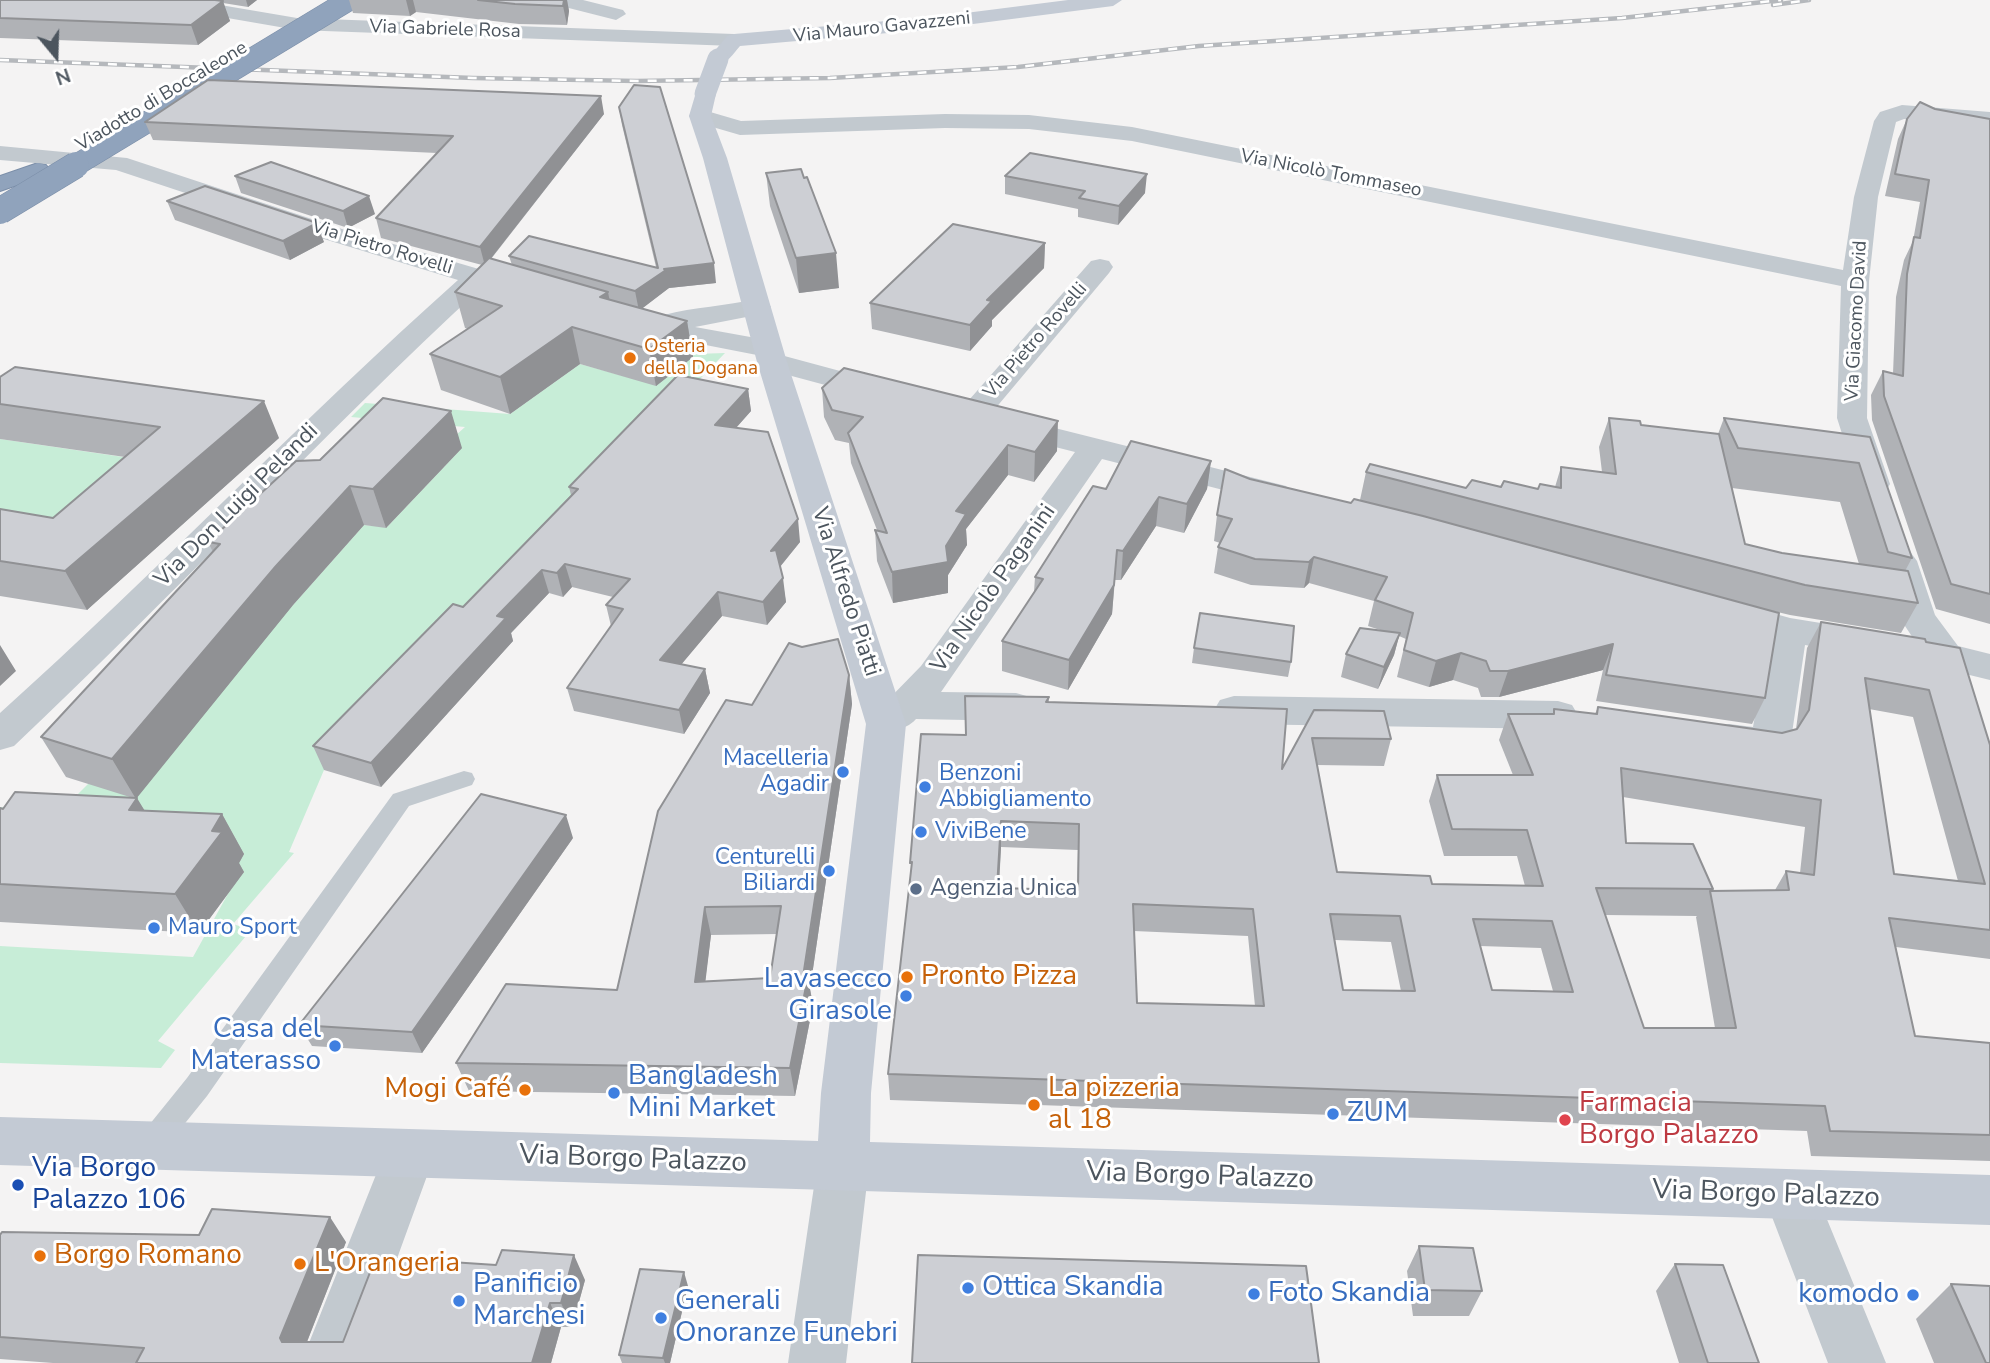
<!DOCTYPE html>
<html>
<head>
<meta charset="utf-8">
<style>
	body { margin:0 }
	#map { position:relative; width:1990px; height:1363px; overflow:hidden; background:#f4f3f3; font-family:"Nunito Sans",sans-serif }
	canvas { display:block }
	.north { position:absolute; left:21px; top:21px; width:70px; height:70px; -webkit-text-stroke:5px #fff; paint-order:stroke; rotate:161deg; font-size:19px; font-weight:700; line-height:28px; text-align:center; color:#4c555e }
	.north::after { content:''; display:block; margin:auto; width:24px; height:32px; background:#4c555e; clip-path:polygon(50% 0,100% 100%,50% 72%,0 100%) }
</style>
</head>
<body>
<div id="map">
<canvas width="1990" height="1363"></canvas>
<div class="north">N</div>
</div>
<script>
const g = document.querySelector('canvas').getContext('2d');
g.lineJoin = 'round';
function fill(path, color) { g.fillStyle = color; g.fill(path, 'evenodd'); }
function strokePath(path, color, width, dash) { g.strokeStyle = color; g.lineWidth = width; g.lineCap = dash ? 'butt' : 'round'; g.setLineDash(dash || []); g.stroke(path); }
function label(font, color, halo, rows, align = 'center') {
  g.font = font + ' "Nunito Sans",sans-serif'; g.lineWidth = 6; g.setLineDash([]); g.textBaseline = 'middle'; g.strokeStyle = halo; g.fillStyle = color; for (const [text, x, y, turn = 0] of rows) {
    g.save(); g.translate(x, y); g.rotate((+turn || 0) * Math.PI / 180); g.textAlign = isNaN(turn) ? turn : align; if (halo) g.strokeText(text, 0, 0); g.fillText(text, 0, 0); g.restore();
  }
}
const green = new Path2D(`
	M725,353L324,770L289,852L294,853L233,924L251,930L158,1041L175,1050L161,1068L0,1063V946L193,957L240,872L0,847V807L62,810L88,784L292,606L364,525L387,527L460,450L445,445L465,427L351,417L365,403L510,414L580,364L656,385L695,354Z
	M0,439L178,465L0,544Z`);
const lane = new Path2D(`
	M464,771L472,773L475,779L472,785L409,806L207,1096L161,1153L151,1157L141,1153L137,1144L141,1135L187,1078L393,794Z`);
const street = new Path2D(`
	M149,0H191L297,18L734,34L741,36L744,40L741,44L734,46L297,30L158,6Z
	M551,0H583L623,10L626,14L616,20L553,4Z
	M1902,105L1990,112V126L1904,119L1896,122L1878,197L1869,281L1867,418L1890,484L1886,491L1874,494L1862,491L1858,484L1837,418L1841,286L1132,141L1029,129L945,128L740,135L692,121L689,116L692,111L700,109L741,121L945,114L1029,115L1132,127L1843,270L1854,197L1874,121L1880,112Z
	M0,146L127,158L342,229L530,284L534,290L530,296L520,298L482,287C321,436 173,596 14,746L0,750V713C156,573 301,420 458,280L324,239L116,170L0,160Z
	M1100,259L1109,261L1113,267L1109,273L984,422L973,424L962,422L958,415L962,408L1091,261Z
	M757,299L767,301L771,307L767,313L695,327L778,342L782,348L777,354L892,385L896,391L892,397L881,400L762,368L757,362L762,356L639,332L629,330L625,324L629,318L639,316L661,320L664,315C694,307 726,306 757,299Z
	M1007,416L1286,486L1291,493L1286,500L1274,503L1102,459L941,692L1016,693L1030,697L1036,707L1030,717L1016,721L916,719C906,730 896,730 882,726L876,716L882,706L921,666L1075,452L996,432L991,425L996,418Z
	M1899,550L1911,553L1917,561L1935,615L1958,646L1990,654V680L1945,669L1805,645L1791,740L1785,750L1762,757L1715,748L1709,738L1715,728L1729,724L1753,727L1769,637L1712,620L1707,612L1712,604L1725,600L1790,618L1913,638L1899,617L1881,561L1887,553Z
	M1234,696L1558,701L1572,705L1578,715L1572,725L1558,729L1234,724L1220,720L1214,710L1220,700Z
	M409,1130L427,1137L435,1154L359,1363H301L391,1137Z
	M843,1142L862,1149L869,1166L846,1363H788L817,1166L824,1149Z
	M1791,1171L1810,1178L1886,1363H1828L1764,1196L1772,1178Z`);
const secondary = new Path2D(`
	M1068,0H1122L1113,6L934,29L740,46C731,56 726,67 711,63L708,59L727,36L734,34L934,17Z
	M705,87L713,89L716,94L711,116L727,158L787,362L906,724L871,1093L870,1142L1990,1175V1225L0,1165V1117L818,1141L821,1093L866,724L757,362L703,158L689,116L697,89Z`);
const highway = new Path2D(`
	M38,163L46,165L50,170L46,175L0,191V176Z`);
const rail = new Path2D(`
	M1773,5L1809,0
	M0,60L473,78L637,81L830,78L1018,67L1199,46L1622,18L1781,0`);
const secondaryBridge = new Path2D(`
	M705,94L718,59`);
const highwayBridgeFar1 = new Path2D(`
	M73,167L349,0`);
const highwayBridge = new Path2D(`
	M0,211L76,165`);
const wall = new Path2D(`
	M0,0H257L248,7L223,3L230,21L198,45L0,38Z
	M349,0H567L569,11L567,25L519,24L416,12L410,16L353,13Z
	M619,107L716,283L669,288L642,308L687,321L693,357L656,386L580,364L510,414L441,390L430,354L468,329L465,328L455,292L482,265L381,238L376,218L437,153L153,140L145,122L604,114L491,259L512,265L509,256L656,267L622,125Z
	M1935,109L1990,119V624L1936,609L1872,420L1871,395L1883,371L1893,374L1896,297L1904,260L1913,241L1920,202L1885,196L1898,139L1907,119Z
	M766,173L839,288L799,293L770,206Z
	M235,176L375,214L348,228L241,193Z
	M1005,176L1145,193L1118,225L1078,217V209L1005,194Z
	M167,201L324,242L290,260L175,220Z
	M1045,243L1044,268L992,320V326L970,351L872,329L870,303Z
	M0,377L279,438L87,610L0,596V509L53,518L125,457L0,439Z
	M822,388L1057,451L1034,482L1008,475L966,529L967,545L948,575V593L893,603L877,561L875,530H877L851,463L849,443L835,440L824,417Z
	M748,389L751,411L736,428L800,542L780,567L786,602L767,625L722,616L681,664L705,669L710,693L684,734L574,711L567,688L611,626L606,605L613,597L572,587L563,597L549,593L511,633L513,641L381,787L324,770L313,746L463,607L571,495L569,487Z
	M1609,418L1641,425L1718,434L1724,418L1870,437L1912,558L1905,571L1918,603L1901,633L1790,615L1769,610L1765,698L1752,724L1596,701L1603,670L1499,697H1481L1478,688L1453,680L1429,687L1397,677L1406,639L1399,636L1394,655L1378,689L1341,677L1346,654L1383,631L1368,626L1374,601L1309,583L1304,588L1251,585L1214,573L1218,547L1220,543L1214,541L1217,515L1250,479L1351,503L1360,500L1366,472L1466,488L1501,487L1538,489L1555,487L1561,467L1602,472L1599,447ZM1732,488L1840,502L1859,564L1782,553L1745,544Z
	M462,448L386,528L364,525L293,605L136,798L145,811L222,814L244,854L239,863L244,872L199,933L0,922V808L133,798L66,777L41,737L213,552L208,542L320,460Z
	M1211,461L1207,489L1184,533L1156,526L1121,580H1115L1112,614L1068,690L1002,671V641L1034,592L1035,577L1106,489Z
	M1821,622L1926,642L1990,745V959L1896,947L1915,1036L1990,1043V1161L1811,1156L1807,1131L890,1100L888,1074L966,735L965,696L1049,697V703L1282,769L1314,710L1391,739L1384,766L1317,765L1337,872L1432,884L1525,886L1517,856H1444L1429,801L1437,775H1513L1499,740L1508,714H1553L1554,709L1595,714L1598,707L1782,733L1796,729L1807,648ZM1869,709L1913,717L1958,881L1894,874ZM1623,797L1805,827L1800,873L1786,871L1775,890L1712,891L1713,889L1626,843ZM1001,847L1078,850L1077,890L999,888ZM1605,915L1697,916L1696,917L1715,1028H1644ZM1134,931L1248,936L1255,1006L1137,1003ZM1335,940L1391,942L1401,991L1343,990ZM1480,946L1541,948L1553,991L1492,990Z
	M1194,648L1291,662L1288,677L1192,663Z
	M849,675L852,704L810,989L813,1005L795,1096L469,1091L456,1063L617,990L752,705ZM777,934L770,978L705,981L711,935Z
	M573,838L422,1053L312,1046L299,1025Z
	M0,1235L346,1242L307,1342H343L585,1280L572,1327H561L551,1363H53L0,1359Z
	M1419,1246L1482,1291L1469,1316H1413L1407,1271Z
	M1675,1264L1759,1363H1679L1656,1291Z
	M1951,1284L1990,1363H1934L1916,1319Z
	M688,1286L670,1363H622L619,1355Z`);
const shadedWall = new Path2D(`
	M246,0H257L248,7Z
	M406,0H413L416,12L410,16Z
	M564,0H567L569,11L567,25L563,6Z
	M223,1L230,21L198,45L191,25Z
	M601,96L604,114L485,266L480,247Z
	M1147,174L1145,193L1118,225L1119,206Z
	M369,196L375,214L348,228L343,211Z
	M317,223L324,242L290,260L283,241Z
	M1045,243L1044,268L992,320V326L970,351V325L987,300Z
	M836,253L839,288L799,293L796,258Z
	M714,263L716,283L669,288L639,311L635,291L664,269Z
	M608,292L615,328L600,297Z
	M687,321L693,357L656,386L649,349Z
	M572,327L580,364L510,414L500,377Z
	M748,389L751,411L718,448L715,425Z
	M264,401L279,438L87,610L65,571Z
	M451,411L462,448L386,528L373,489Z
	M1058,421L1057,451L1034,482L1035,452Z
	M1008,445V475L966,529L967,545L948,575V593L893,603L892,572L946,546L956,511Z
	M1211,461L1207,489L1184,533L1187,504Z
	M350,486L364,525L293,605L136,799L112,759L276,566Z
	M1159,497L1156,526L1121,580L1123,551Z
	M798,519L800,542L774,574L771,551Z
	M1117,550L1112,614L1068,690L1069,660Z
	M1314,557L1309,583L1304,588L1309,562Z
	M565,564L572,587L563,597L557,573Z
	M542,570L549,593L511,633L513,641L381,787L371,763L497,616Z
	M783,578L786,602L767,625L763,602Z
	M718,592L722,616L665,684L660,660Z
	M1400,633L1394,655L1378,689L1384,667Z
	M1613,644L1603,670L1499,697L1508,671Z
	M0,645L16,671L0,686Z
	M1461,653L1453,680L1429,687L1436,661Z
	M705,669L710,693L684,734L679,710Z
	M849,675L852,704L810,989L813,1005L795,1096L790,1068Z
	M137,798L161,838L129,810Z
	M222,814L244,854L239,863L244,872L199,933L175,894Z
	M566,815L573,838L422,1053L412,1032Z
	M1001,821V847L997,915V888Z
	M705,907L711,935L702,1010L695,982Z
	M330,1217L346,1242L299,1362L280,1338Z
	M574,1255L585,1280L572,1327L561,1303Z
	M684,1272L688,1286L670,1363H665L663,1358Z
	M550,1303L561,1327L551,1363H532Z`);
const building = new Path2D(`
	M0,0H215L223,1L191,25L0,18Z
	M478,0H564L563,6L515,4Z
	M208,80L601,96L480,247L376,218L453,136L145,122Z
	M634,85L660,87L714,263L664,269L666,270L635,291L509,256L529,236L658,268L619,107Z
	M1920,102L1935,109L1990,119V594L1951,584L1884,396L1883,371L1903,376L1907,274L1914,237L1920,238L1929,180L1895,174L1907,119Z
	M1030,153L1147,174L1119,206L1079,198L1085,191L1005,176Z
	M271,162L369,196L343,211L235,176Z
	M801,169L804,178L807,177L836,253L796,258L766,173Z
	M205,186L317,223L283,241L167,201Z
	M953,224L1045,243L987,300L992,301L970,325L870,303Z
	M489,258L608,292L600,297L687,321L649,349L572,327L500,377L430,354L502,306L455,292Z
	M15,367L264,401L65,571L0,561V509L53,518L160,427L0,404V377Z
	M844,368L1058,421L1035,452L1008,445L956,511L966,514L946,546L948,562L892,572L875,530L887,533L848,433L863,417L832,410L822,388Z
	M678,375L748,389L715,425L768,432L798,519L771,551L776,550L783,578L763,602L718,592L660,660L705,669L679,710L567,688L623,609L606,605L630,579L565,564L557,573L542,570L497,616L506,618L371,763L313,746L453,604L463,607L578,489L569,487Z
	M383,398L451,411L373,489L350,486L276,566L112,759L41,737L220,544L208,542L296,461L320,460Z
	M1609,418L1640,421L1641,425L1719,434L1745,544L1782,553L1908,571L1918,603L1805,585L1366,472L1370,464L1466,488L1472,480L1501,487L1504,481L1538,489L1540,484L1561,488V467L1616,474Z
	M1724,418L1870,437L1912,558L1888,552L1859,463L1738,448Z
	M1131,441L1211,461L1187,504L1159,497L1123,551L1117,550L1114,585L1069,660L1002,641L1043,579L1035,577L1093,486L1106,489Z
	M1225,469L1250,479L1351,503L1354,499L1423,516L1779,613L1765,698L1606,675L1613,644L1508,671H1490L1486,661L1461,653L1436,661L1404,650L1413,613L1375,600L1387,577L1314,557L1309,562L1255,559L1218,547L1232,519L1217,515Z
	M1200,613L1294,626L1291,662L1194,648Z
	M1821,622L1925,639L1926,642L1960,648L1990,745V930L1889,918L1915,1036L1990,1043V1135L1830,1131L1825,1106L888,1074L912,862L910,863L921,734L966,735L965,696L1049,697L1046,702L1287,709L1282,769L1314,710L1384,711L1391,739L1312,738L1337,872L1430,876L1432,884L1543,886L1527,830L1452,829L1437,775H1533L1508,714H1554V709L1597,714L1598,707L1782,733L1797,729L1809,710ZM1865,678L1929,690L1985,884L1894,874ZM1621,768L1821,800L1814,875L1786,871L1789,890L1710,891L1736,1028H1644L1596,888L1713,889L1693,844L1626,843ZM1001,821L1079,824L1078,890L997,888ZM1133,904L1253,909L1264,1006L1137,1003ZM1330,914L1400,916L1415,991L1343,990ZM1473,919L1552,921L1573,992L1492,990Z
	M1360,628L1400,633L1384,667L1346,654Z
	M838,639L849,675L803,977L808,976L790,1068L456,1063L506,984L617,990L658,811L726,700L752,705L789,643L802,647ZM781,906L770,978L695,982L705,907Z
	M15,792L137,798L129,810L222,814L212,831L222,832L175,894L0,884V808L3,809Z
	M481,794L566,815L412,1032L299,1025Z
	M212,1209L330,1217L280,1338L282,1342H343L376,1257L496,1265L502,1250L574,1255L561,1303H550L532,1363H136L144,1348L0,1337V1235L2,1232L199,1235Z
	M1419,1246L1473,1248L1482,1291L1425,1290Z
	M918,1255L1306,1266L1319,1363H912Z
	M1675,1264L1723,1265L1759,1363H1708Z
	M640,1269L684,1272L663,1358L619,1355Z
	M1951,1284L1990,1286V1363H1986Z`);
const markers = [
	[630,358,7,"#e8710a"],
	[843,772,7,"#3f7fe0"],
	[925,787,7,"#3f7fe0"],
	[921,832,7,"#3f7fe0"],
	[829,871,7,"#3f7fe0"],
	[916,889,7,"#5c6f8a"],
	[154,928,7,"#3f7fe0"],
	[907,977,7,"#e8710a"],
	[906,996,7,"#3f7fe0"],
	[335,1046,7,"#3f7fe0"],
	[525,1090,7,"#e8710a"],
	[614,1093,7,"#3f7fe0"],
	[1034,1105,7,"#e8710a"],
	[1333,1114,7,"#3f7fe0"],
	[1565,1120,7,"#e0444e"],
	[18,1185,7,"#1a4fb4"],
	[40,1256,7,"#e8710a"],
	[300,1264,7,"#e8710a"],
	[968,1288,7,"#3f7fe0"],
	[1254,1294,7,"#3f7fe0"],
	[1913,1295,7,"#3f7fe0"],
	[459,1301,7,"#3f7fe0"],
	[661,1318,7,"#3f7fe0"]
];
const farStreetnames = [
	["Via Mauro Gavazzeni",882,28,-6],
	["Via Gabriele Rosa",445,30,2],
	["Viadotto di Boccaleone",162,97,-31],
	["Via Nicolò Tommaseo",1331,174,11],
	["Via Pietro Rovelli",382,248,17],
	["Via Giacomo David",1857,321,-87],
	["Via Pietro Rovelli",1036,341,-49]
];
const farFoodnames = [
	["Osteria",644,347],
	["della Dogana",644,369]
];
const streetNames = [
	["Via Don Luigi Pelandi",237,506,-45],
	["Via Nicolò Paganini",994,589,-55],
	["Via Alfredo Piatti",845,592,72]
];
const shopNames = [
	["Macelleria",829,759,"right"],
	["Agadir",829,785,"right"],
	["Benzoni",939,774],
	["Abbigliamento",939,800],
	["ViviBene",935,832],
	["Centurelli",815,858,"right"],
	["Biliardi",815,884,"right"],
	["Mauro Sport",168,928]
];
const serviceNames = [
	["Agenzia Unica",930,889]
];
const nearFoodnames = [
	["Pronto Pizza",921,977],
	["La pizzeria",1048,1089],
	["al 18",1048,1121],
	["Mogi Café",511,1090,"right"],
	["Borgo Romano",54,1256],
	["L'Orangeria",314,1264]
];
const nearShopnames = [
	["Lavasecco",892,980,"right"],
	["Girasole",892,1012,"right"],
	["Casa del",321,1030,"right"],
	["Materasso",321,1062,"right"],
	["Bangladesh",628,1077],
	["Mini Market",628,1109],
	["ZUM",1347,1114],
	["Panificio",473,1285],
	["Marchesi",473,1317],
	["Ottica Skandia",982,1288],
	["Foto Skandia",1268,1294],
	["komodo",1899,1295,"right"],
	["Generali",675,1302],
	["Onoranze Funebri",675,1334]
];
const nearHealthnames = [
	["Farmacia",1579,1104],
	["Borgo Palazzo",1579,1136]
];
const nearStreetnames = [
	["Via Borgo Palazzo",633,1160,2],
	["Via Borgo Palazzo",1200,1177,2],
	["Via Borgo Palazzo",1766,1195,2]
];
const nearTransitnames = [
	["Via Borgo",32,1169],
	["Palazzo 106",32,1201]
];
fill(green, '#c7edd7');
strokePath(highway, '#7b8ea8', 2);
fill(lane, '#c2c9cf');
fill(street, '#c2c9cf');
fill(secondary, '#c3cad4');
fill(highway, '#90a3bc');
strokePath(rail, '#b5b8bc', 4.5);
strokePath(rail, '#fff', 2.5, [9]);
strokePath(highwayBridgeFar1, '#7b8ea8', 22, []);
strokePath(highwayBridge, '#7b8ea8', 27, []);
strokePath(secondaryBridge, '#c3cad4', 21);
strokePath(highwayBridgeFar1, '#90a3bc', 21);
strokePath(highwayBridge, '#90a3bc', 26);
fill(wall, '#b0b2b6');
fill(shadedWall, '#909194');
fill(building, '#cdcfd4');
strokePath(building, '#909194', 2);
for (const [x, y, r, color] of markers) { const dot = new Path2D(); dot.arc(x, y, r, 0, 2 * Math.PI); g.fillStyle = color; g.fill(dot); strokePath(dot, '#fff', 2.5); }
label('19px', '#4c555e', '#fff', farStreetnames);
label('19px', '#c56008', '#fff', farFoodnames, 'left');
label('23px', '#4c555e', '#fff', streetNames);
label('23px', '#366cbe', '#fff', shopNames, 'left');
label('23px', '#4e5e75', '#fff', serviceNames, 'left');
label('28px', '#c56008', '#fff', nearFoodnames, 'left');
label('28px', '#366cbe', '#fff', nearShopnames, 'left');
label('28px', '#be3a42', '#fff', nearHealthnames, 'left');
label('28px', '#4c555e', '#fff', nearStreetnames);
label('28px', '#164399', '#fff', nearTransitnames, 'left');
</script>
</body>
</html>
